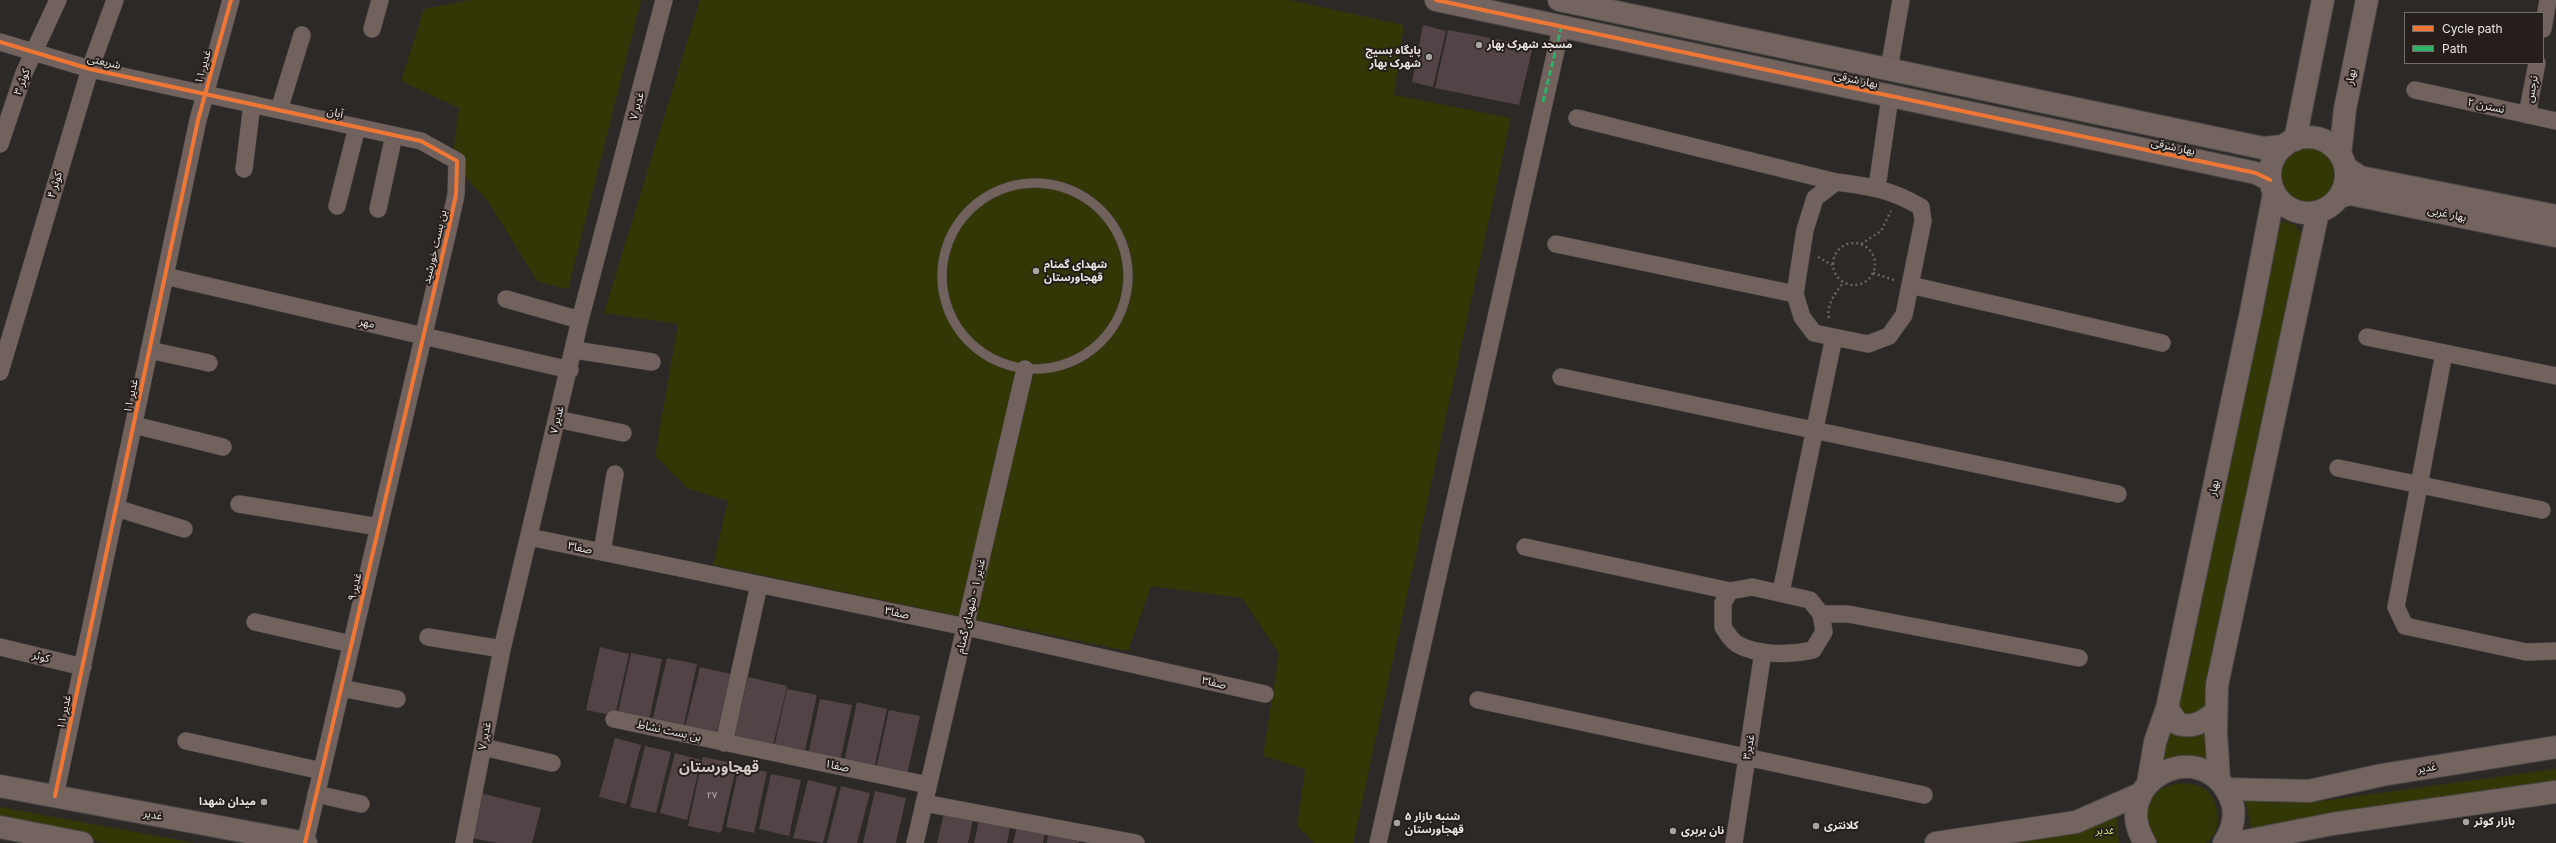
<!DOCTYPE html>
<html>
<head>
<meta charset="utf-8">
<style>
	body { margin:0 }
	#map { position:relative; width:2556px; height:843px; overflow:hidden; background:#2d2927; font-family:Inter,sans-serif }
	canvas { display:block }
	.legend { position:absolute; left:2404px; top:12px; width:140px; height:52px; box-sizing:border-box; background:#251e1b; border:1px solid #746e6b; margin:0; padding:5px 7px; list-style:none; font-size:12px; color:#eae6e4 }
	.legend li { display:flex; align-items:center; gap:8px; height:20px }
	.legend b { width:20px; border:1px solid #746e6b }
</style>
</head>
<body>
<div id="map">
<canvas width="2556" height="843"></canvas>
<ul class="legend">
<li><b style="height:5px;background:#f07635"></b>Cycle path</li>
<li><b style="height:5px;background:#2db169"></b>Path</li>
</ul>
</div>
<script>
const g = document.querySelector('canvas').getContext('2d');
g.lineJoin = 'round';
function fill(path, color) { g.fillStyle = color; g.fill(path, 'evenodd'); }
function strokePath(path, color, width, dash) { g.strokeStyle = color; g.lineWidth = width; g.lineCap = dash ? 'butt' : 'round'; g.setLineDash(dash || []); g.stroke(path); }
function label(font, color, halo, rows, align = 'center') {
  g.font = font + ' Inter,"Noto Sans Arabic",sans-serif'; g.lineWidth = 4; g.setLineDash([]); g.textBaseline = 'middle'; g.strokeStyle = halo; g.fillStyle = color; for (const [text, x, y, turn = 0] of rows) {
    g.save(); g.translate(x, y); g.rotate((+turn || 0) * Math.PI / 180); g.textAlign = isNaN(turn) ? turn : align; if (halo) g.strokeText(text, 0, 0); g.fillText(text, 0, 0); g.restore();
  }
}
const green = new Path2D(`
	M470,0H641L568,289L538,282L487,200L452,163L459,108L401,81L424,9Z
	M700,0H1289L1404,25L1394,95L1511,118L1353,843H1314L1297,826L1305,769L1263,756L1279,654L1242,598L1151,586L1128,651L713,565L728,501L687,488L655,456L678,324L604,313Z
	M2274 175a34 34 0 1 1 68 0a34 34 0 1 1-68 0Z
	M2287,222L2295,225L2302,235L2211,707L2188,721L2171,707L2275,223Z
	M2169,716L2212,721L2214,769L2154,771Z
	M2556,769V782L2252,832L2245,798L2277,803L2314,802Z
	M2182,783C2188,784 2195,785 2201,787C2220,795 2224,832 2206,843H2156C2146,825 2142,803 2161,789C2167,786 2176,785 2182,783Z
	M0,807L195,843H106L0,822Z
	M2116,813L2119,843H2012L2067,832Z`);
const building = new Path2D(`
	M1423,25L1446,31L1433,87L1412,82Z
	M1448,30L1533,46L1519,105L1435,88Z
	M600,647L629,654L615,716L586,710Z
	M631,653L662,659L649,720L618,713Z
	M667,658L697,664L683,729L652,722Z
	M700,667L731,674L716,735L685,727Z
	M748,677L787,686L772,750L739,742L734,735Z
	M787,689L817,695L804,755L774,748Z
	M820,699L852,705L840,761L808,755Z
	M857,702L887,709L874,769L844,762Z
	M889,710L920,716L907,775L876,769Z
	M615,738L641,745L626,804L599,797Z
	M645,746L671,752L656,813L630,807Z
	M675,753L701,760L687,820L660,813Z
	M703,757L737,764L721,833L688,826Z
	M739,766L767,772L754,833L726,827Z
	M771,774L801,780L789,836L759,829Z
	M808,780L837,787L823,843L793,838Z
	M841,786L870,793L857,843H827Z
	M875,791L906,798L896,843H863Z
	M480,793L541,808L532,843H497L472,838Z
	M944,813L973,820L968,843H937Z
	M979,820L1010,827L1007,843H974Z
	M1017,826L1045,832L1043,843H1013Z
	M1048,834L1080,839L1079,843H1047Z`);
const path = new Path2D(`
	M1833 264a21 21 0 1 1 42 0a21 21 0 1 1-42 0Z
	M1861,244L1881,231L1891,211
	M1818,257L1832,265
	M1873,273L1894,280
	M1829,318C1826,305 1836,292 1843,283`);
const lane = new Path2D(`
	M942 276a93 93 0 1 1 186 0a93 93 0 1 1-186 0Z`);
const street = new Path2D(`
	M372,29L380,0
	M2543,29L2548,0
	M0,42L90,69L421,141L457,161L456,195L448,231L305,843
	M1889,69L1901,0
	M2415,90L2556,121
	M279,110L302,35
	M2527,115L2537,63
	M1577,118L1836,182
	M0,144L24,73L58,0
	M244,169L252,104
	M1836,182C1870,186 1892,190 1921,207L1923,221L1904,315L1889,336L1868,344L1814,333L1802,317L1795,294L1805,230L1815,198Z
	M1877,187L1890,97
	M337,206L357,127
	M378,209L394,135
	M1556,244L1795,294
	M165,276L570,370
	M1910,285L2162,343
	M506,299L580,320
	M2367,337L2556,376
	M149,350L209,363
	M575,350L652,362
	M2444,353L2396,607L2405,626L2526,652L2556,651
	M0,372L90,69L115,0
	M1561,377L2118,494
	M557,419L623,433
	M134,425L223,447
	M2338,468L2542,510
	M239,504L379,527
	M116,508L184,529
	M529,537L966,627L1265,694
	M1525,547L1730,591
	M602,552L615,474
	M1752,587L1810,600L1821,614L1824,632L1813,650C1790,655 1758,656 1737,644C1731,640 1726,632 1723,627V603L1730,591Z
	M1781,592L1834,337
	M1821,614H1848L2079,658
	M255,622L351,644
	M428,637L502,649
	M0,647L83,667
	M341,688L397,699
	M1478,700L1924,795
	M614,719L928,785
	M186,741L322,771
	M724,743L759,585
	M483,747L552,763
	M316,794L361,804
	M55,796L198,120L231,0
	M924,803L1136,843
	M464,843L502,649L580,320L664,0
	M915,843L1025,369
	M1378,843L1561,28
	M1734,843L1763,652`);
const secondary = new Path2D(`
	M1436,0L2256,173L2270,180
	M1559,0L2263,148L2284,146
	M2270 175a38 38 0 1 1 76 0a38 38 0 1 1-76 0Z
	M2295,140L2323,0
	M2340,155L2345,109L2367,0
	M2345,167L2360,177L2556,216
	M2339,197L2350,194L2556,236
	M2167,708L2178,724C2195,728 2203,722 2216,712
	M2219,780L2216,733L2217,685L2318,212
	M2148,783L2155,742L2167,708L2251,312L2274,193
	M0,786L306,843
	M2226,789L2309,791L2382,775L2556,747
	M0,827L82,843
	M1936,843L2076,822L2140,794
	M2145,843C2107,782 2201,733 2230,797C2237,812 2233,829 2224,843
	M2236,843L2332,824L2556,792`);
const quiet = new Path2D(`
	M1543,102L1561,28`);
const cycleway = new Path2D(`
	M1436,0L2256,173L2270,180
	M0,42L90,69L421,141L457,161L456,195L448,231L305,843
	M55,796L198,120L231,0`);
const markers = [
	[1479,45,4,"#a8a4a2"],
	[1429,57,4,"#a8a4a2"],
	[1036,271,4,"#a8a4a2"],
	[264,802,4,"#a8a4a2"],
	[2466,822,4,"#a8a4a2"],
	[1397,823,4,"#a8a4a2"],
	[1816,826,4,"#a8a4a2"],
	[1673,831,4,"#a8a4a2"]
];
const numberNames = [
	["۲۷",712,795]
];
const poiNames = [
	["مسجد شهرک بهار",1487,45],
	["پایگاه بسیج",1421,51,"right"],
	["شهرک بهار",1421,64,"right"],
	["شهدای گمنام",1044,265],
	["قهجاورستان",1044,278],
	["میدان شهدا",256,802,"right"],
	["۵ شنبه بازار",1405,817],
	["قهجاورستان",1405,830],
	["بازار کوثر",2474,822],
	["کلانتری",1824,826],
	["نان بربری",1681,831]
];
const streetNames = [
	["شریعتی",104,62,13],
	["غدیر ۱۱",203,67,-74],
	["بهار",2351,77,-79],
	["بهار شرقی",1856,80,12],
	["کوثر ۳",22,82,-70],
	["نرجس",2532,89,-79],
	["غدیر ۷",637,106,-75],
	["نسترن ۲",2486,106,12],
	["آبان",335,113,12],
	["بهار شرقی",2173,147,12],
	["کوثر ۴",55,185,-73],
	["بهار غربی",2447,214,12],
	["بن بست خورشید",435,247,-77],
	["مهر",367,323,13],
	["غدیر ۱۱",131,396,-78],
	["غدیر ۷",557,420,-76],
	["بهار",2214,488,-78],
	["صفا۳",580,548,12],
	["غدیر ۹",355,587,-77],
	["غدیر ۱ - شهدای گمنام",971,606,-77],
	["صفا۳",897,613,12],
	["کوثر",41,657,14],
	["صفا۳",1214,683,13],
	["غدیر ۱۱",64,712,-78],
	["بن بست نشاط",669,731,12],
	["غدیر ۷",485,736,-79],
	["غدیر۳",1749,747,-81],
	["صفا۱",837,766,12],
	["غدیر",2427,768,-9],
	["غدیر",153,815,10]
];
const parkNames = [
	["غدیر",2105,831]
];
const districtNames = [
	["قهجاورستان",719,767]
];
fill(green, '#323705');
fill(building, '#514346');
strokePath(lane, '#4a4746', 10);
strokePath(street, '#4a4746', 18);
strokePath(secondary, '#4a4746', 24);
strokePath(path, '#6d625f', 2.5, [2, 3]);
strokePath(lane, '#72625d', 9);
strokePath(street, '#72625d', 17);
strokePath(secondary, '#74645f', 22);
strokePath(quiet, '#2db169', 3, [6, 3]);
strokePath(cycleway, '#f07635', 4);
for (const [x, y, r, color] of markers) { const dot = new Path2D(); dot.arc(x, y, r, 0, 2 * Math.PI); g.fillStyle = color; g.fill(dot); strokePath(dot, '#251e1b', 1.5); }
label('9px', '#c4bdbc', null, numberNames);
label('bold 11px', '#eae6e4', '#251e1b', poiNames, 'left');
label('11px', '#eae6e4', '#251e1b', streetNames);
label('11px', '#c9d874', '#251e1b', parkNames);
label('bold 15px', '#d1c8c4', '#251e1b', districtNames);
</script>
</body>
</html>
